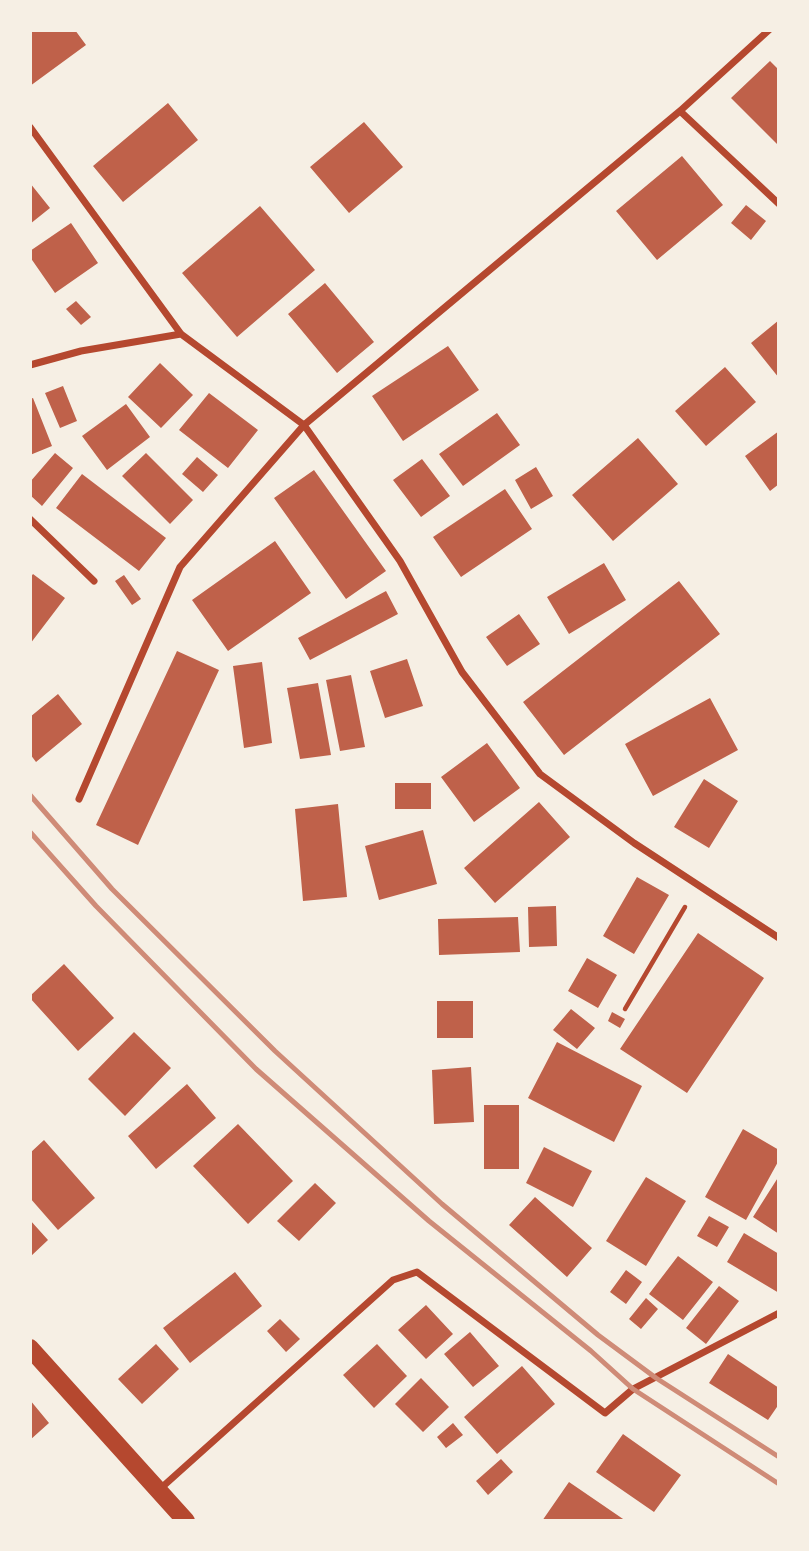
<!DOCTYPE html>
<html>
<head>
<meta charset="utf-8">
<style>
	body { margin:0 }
	#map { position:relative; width:809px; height:1551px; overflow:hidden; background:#f6efe4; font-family:"Archivo Narrow",sans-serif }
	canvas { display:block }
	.frame { position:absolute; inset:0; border:32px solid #f6efe4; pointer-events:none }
</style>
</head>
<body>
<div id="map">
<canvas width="809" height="1551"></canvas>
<div class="frame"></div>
</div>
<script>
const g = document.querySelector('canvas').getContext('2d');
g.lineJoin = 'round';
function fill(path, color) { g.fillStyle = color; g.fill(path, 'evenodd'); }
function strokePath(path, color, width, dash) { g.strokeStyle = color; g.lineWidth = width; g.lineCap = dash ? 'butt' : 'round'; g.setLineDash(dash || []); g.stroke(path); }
const building = new Path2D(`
	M30,30H75L86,45L30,86Z
	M770,61L779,70V146L731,98Z
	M168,103L198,140L123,202L93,166Z
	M364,122L403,167L349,213L310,167Z
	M682,156L723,205L657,260L616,211Z
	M30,183L50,208L30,224Z
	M746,205L766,221L751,240L731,223Z
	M260,206L315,270L237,337L182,273Z
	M71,223L98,263L55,293L30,257V251Z
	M325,283L374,342L337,373L288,314Z
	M76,301L91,317L81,325L66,309Z
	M779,320V378L751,343Z
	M448,346L479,390L403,441L372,396Z
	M160,363L193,395L161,428L128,397Z
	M725,367L756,402L706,446L675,411Z
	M63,386L77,421L60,428L45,393Z
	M209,393L258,430L228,468L179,430Z
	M33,398L52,446L30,455V399Z
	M126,404L150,437L107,470L82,436Z
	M497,413L520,445L463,486L439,454Z
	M779,431V484L770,491L745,456Z
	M638,438L678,484L613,541L572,495Z
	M55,453L73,468L42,506L30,495V482Z
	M146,453L193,500L170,524L122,476Z
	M197,457L218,475L203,492L182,474Z
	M422,459L450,496L421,517L393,480Z
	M536,467L553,496L531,509L515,480Z
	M314,470L386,571L346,599L274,498Z
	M82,474L166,538L139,571L56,508Z
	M505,489L532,529L461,577L433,537Z
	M275,541L311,593L228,651L192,600Z
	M604,563L626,600L569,634L547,597Z
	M33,574L65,598L30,644V578Z
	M124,575L141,599L132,605L115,581Z
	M679,581L720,634L564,755L523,702Z
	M386,591L398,614L310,660L298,638Z
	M519,614L540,644L507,666L486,637Z
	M177,651L219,670L138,845L96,825Z
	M407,659L423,706L385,718L370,671Z
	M262,662L272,743L244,748L233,666Z
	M351,675L365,747L340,751L326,680Z
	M318,683L331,755L300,759L287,688Z
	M58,694L82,724L36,762L30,754V717Z
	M710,698L738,750L653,796L625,744Z
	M487,743L520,788L474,822L441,777Z
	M704,779L738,801L709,848L674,827Z
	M395,783H431V809H395Z
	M539,802L570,837L495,903L464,868Z
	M338,804L347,897L303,901L295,809Z
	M423,830L437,884L379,900L365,846Z
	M637,877L669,895L634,954L603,936Z
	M556,906L557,946L529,947L528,907Z
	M518,917L520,952L439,955L438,919Z
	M698,933L764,978L687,1093L620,1049Z
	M587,958L617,975L598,1008L568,991Z
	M64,964L114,1018L78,1051L30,998V996Z
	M437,1001H473V1038H437Z
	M571,1009L595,1028L577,1049L553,1030Z
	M612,1012L625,1019L620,1028L608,1021Z
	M134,1032L171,1068L125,1116L88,1079Z
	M557,1042L642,1086L614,1142L528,1098Z
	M471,1067L474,1122L434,1124L432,1070Z
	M187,1084L216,1118L156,1169L128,1136Z
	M484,1105H519V1169H484Z
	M238,1124L293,1181L248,1224L193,1166Z
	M743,1129L779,1150V1160L746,1220L705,1197Z
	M44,1140L95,1198L58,1230L30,1198V1153Z
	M544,1147L592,1171L573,1207L526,1183Z
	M779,1176V1234L753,1217Z
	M646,1177L686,1201L646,1266L606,1241Z
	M315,1183L336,1203L299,1241L277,1221Z
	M535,1197L592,1248L567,1277L509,1225Z
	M709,1216L729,1227L717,1247L697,1236Z
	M30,1220L48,1240L30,1257Z
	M744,1233L779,1254V1293L727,1262Z
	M678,1256L713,1282L683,1320L649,1294Z
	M626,1270L642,1282L626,1304L610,1292Z
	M235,1272L262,1306L190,1363L163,1328Z
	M719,1286L739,1301L706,1344L686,1328Z
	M646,1298L658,1309L641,1329L629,1319Z
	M426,1305L453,1334L426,1359L398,1330Z
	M280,1319L300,1339L286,1352L267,1331Z
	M470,1332L499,1366L473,1387L444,1354Z
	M156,1344L179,1369L142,1404L118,1379Z
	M377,1344L407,1376L374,1408L343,1375Z
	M728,1354L779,1388V1404L768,1420L709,1383Z
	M522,1366L555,1404L497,1454L464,1417Z
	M421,1378L449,1407L423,1432L395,1404Z
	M30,1400L49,1423L30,1440Z
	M453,1423L463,1435L446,1448L437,1437Z
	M623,1434L681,1475L654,1512L596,1472Z
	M501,1459L513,1472L488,1495L476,1481Z
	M569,1482L626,1521H542Z`);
const path = new Path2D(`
	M625,1009L685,907`);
const minor = new Path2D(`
	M680,111L779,204
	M30,127L181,334L304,425L400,561L462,672L540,774L634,843L779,938
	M30,365L81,351L181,334
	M30,519L94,581
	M79,799L180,567L304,425L680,111L769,30
	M160,1489L393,1280L417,1272L605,1413L633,1389L779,1313`);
const primary = new Path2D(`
	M30,1348L186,1521`);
const rail = new Path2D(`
	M30,795L112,889L275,1051L442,1204L598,1335L656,1378L779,1457
	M30,832L96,906L256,1069L429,1221L591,1351L633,1389L779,1484`);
fill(building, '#bf614a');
strokePath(path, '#b5482f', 4.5);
strokePath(minor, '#b5482f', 7);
strokePath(primary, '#b5482f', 18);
strokePath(rail, '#cf8b77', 5);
</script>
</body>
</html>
